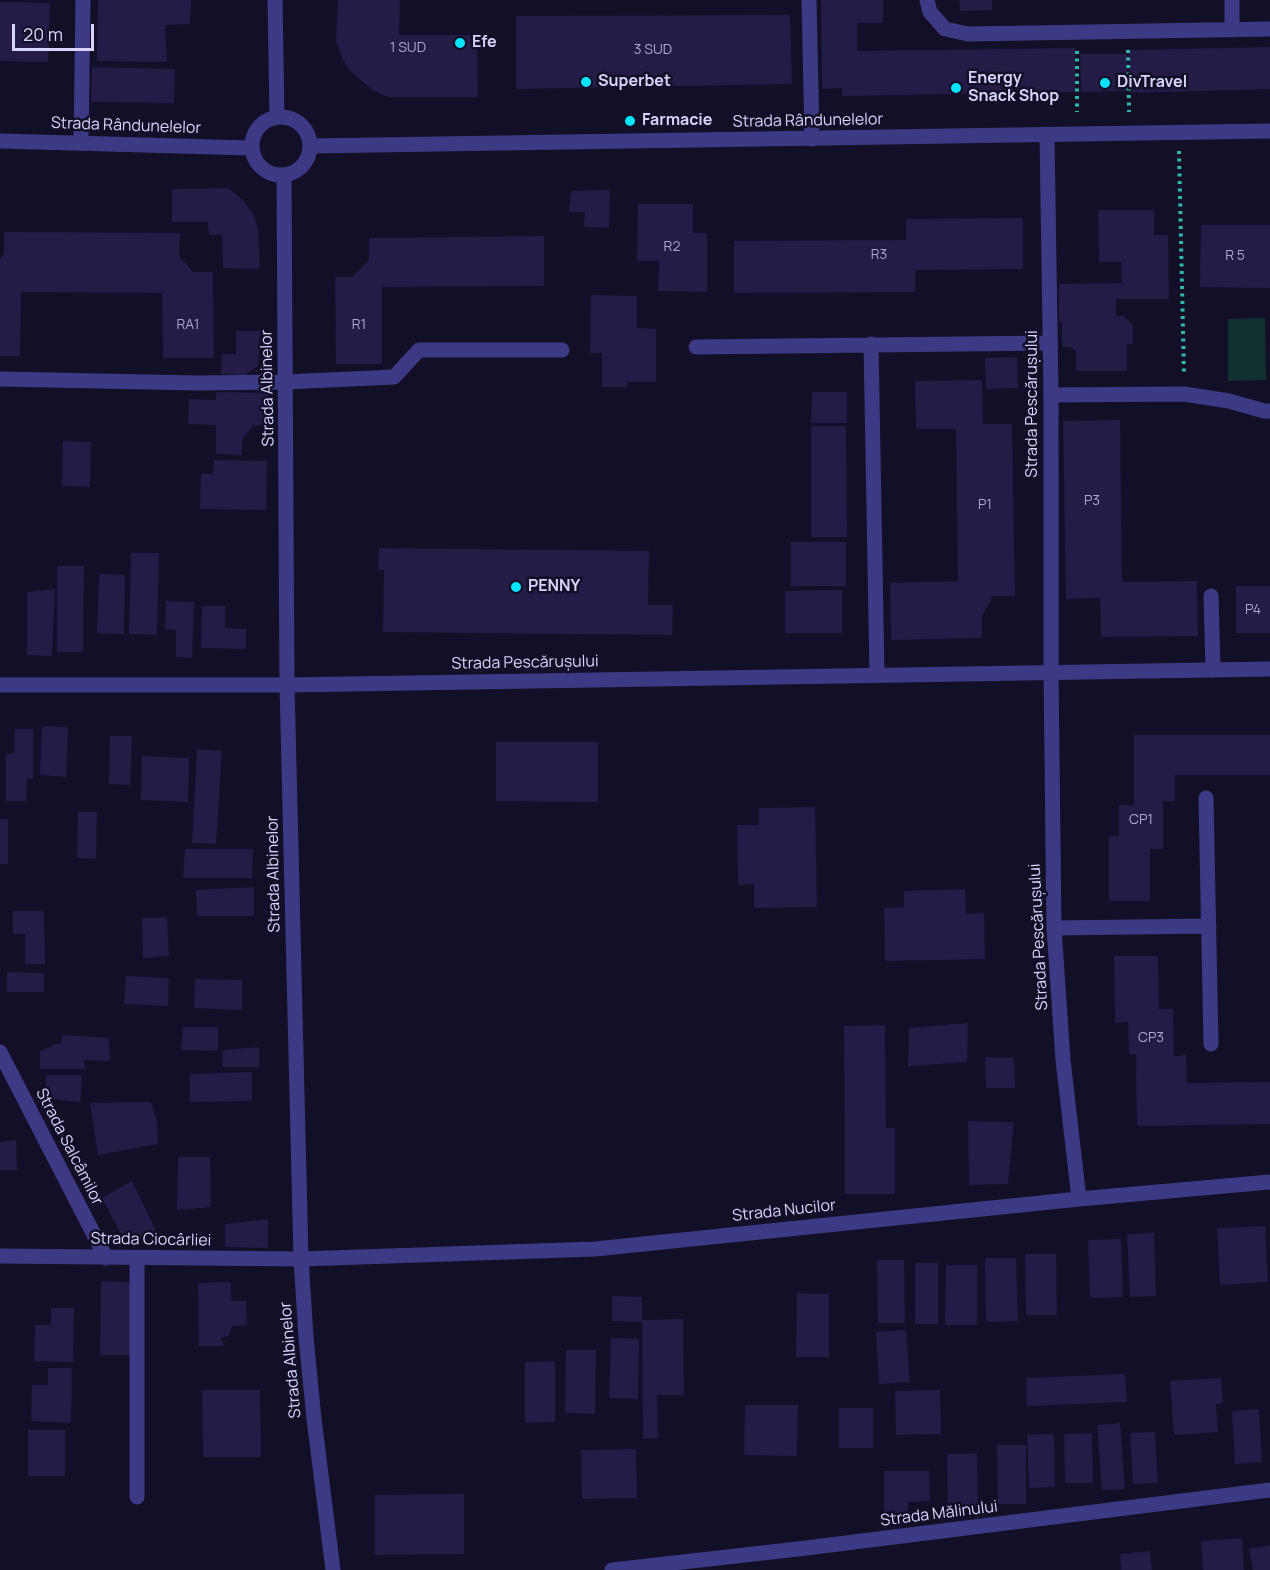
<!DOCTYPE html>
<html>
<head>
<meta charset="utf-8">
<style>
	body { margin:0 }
	#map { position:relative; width:1270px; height:1570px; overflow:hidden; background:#130f26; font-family:Manrope,sans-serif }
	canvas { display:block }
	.scale { position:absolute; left:12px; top:24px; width:82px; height:27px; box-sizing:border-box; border:3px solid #d9d4ff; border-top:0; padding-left:8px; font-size:18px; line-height:21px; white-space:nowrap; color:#d9d4ff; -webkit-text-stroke:4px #130f26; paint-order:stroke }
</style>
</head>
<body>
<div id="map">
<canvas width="1270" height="1570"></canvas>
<div class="scale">20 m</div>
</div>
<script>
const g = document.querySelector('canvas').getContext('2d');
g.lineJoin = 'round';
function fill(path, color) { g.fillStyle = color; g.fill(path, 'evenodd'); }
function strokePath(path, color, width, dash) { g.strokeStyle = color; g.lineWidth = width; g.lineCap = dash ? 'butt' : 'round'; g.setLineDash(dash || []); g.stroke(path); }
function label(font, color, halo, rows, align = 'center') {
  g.font = font + ' Manrope,sans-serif'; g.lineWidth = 5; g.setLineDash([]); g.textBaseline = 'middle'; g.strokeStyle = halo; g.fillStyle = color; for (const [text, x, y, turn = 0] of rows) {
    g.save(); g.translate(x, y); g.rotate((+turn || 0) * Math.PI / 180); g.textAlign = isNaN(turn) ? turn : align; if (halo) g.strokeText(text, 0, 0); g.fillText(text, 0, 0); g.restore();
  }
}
const green = new Path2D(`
	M1265,318L1266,380L1228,381V319Z`);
const building = new Path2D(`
	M98,0H191L190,24L165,25L167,62L97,61Z
	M338,0H400L399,35H477L478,97H388L372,90L347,68L341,55L336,41Z
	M821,0H883V23H857V51L1075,48V92L842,96V88L822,89Z
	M959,0H992V10L960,11Z
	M0,2L50,3L48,62L0,61Z
	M790,15L792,84L516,89V16Z
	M1270,47V89L1130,93L1129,50Z
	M1080,54H1127V91L1081,92Z
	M92,67L175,69L174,103L91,102Z
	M228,188L243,200L254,215L258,230L260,269L223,268L222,235H209L208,222H172V189Z
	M610,190L609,228L584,227L585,212H569L571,191Z
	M638,204H693V233H707V292L658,291L659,261H637Z
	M1098,210H1154V235H1168L1169,299H1116V316H1124L1133,326V344H1127V371H1076V351L1070,347H1062V322H1059V284L1122,283L1121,262H1099Z
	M1023,218V269L915,270V292L734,293V241L906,240V219Z
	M1201,225H1270V288L1200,287Z
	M4,232L180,233L179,256L193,272H213L214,358H163L162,293L21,292L20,356H0V259L4,254Z
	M544,236V286L382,287V364H336L335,277H352L369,260V238Z
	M591,295L637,296V328L656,329V382H627V387H602V353H590Z
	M236,331H260L258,366L245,375L221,374L222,354H236Z
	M1017,357L1018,388L986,389L985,358Z
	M982,380L983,424H1012L1015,596H993L982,616V638L891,640L890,583L958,581L956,429H916L915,381Z
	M216,392L270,393L269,425H253L242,440V455L216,454V425L188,424L189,399L216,400Z
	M812,392H847V423H811Z
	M1120,420L1122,582L1197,581L1198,636L1101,637L1100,598L1066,599L1063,421Z
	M811,426H846L847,537H811Z
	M63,441L91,442L90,487L62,486Z
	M214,460L267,461L266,510L200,509L201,474H213Z
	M791,542H846V586H791Z
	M379,548L649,551L648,605H673L672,635L383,632L384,570H378Z
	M131,553H159L157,635L129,634Z
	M57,566H84L83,652H57Z
	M99,574L125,575L124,634L97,633Z
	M1236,586H1270V633H1236Z
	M55,589L52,656L27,655V592Z
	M842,590V633H785V591Z
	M166,601L194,602L192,658L176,657V630L165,629Z
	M202,606H225V628L246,629V649L201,648Z
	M42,726L68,727L66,777L40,775Z
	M15,729H33V779H27L26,801H6V754H14Z
	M1134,735H1270V775H1175V801H1163V849H1150V901H1109V836H1119V805H1134Z
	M110,736H132L130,785L109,784Z
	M496,742H598V802L496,801Z
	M197,749L222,751L216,844L192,843Z
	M142,756L189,758L188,802L141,800Z
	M815,807L817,907L754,908V884L738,885L737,825H759V808Z
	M78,812H97L96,859L77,858Z
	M0,819H8V864H0Z
	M185,849H253L252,878H183Z
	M254,887V916H197L196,890Z
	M965,889L966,914L984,913L985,959L885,961L884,908L904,907V891Z
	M13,911H44L45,964H25V934H13Z
	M167,917L169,956L143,958L142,918Z
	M1114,956H1158L1159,1009H1173L1174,1056L1186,1055L1187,1083L1270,1082V1124L1137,1126L1136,1054H1129L1128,1022L1115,1023Z
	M7,972L44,973V992H7Z
	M126,976L169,978L168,1006L124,1004Z
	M195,979L242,980V1010L194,1008Z
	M968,1023L967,1062L908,1066L909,1028Z
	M885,1025L886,1128H895V1194H845L844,1026Z
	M183,1027H218V1051L181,1050Z
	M62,1035L109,1038L110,1061L84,1060L85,1069H40V1051L62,1042Z
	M259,1047V1067H222L223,1050Z
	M985,1057L1014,1058L1015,1088H986Z
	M252,1072V1101L190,1102V1074Z
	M46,1075H82L80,1102L46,1099Z
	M151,1102L157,1122L158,1144L98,1155L90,1103Z
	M968,1121L1014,1122L1008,1184L969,1185Z
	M16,1140L17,1170H0V1142Z
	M178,1157H210L211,1207L177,1210Z
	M132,1181L158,1235L123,1238L102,1198Z
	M268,1219V1248L225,1247V1224Z
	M1265,1226L1268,1282L1220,1285L1217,1228Z
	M1154,1233L1156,1296L1130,1297L1127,1234Z
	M1121,1239L1123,1297L1090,1298L1088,1240Z
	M1025,1254H1056L1057,1315H1026Z
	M985,1258H1016L1018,1321L986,1322Z
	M877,1260H904L905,1323H878Z
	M915,1263H938V1324H915Z
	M946,1265H977V1325H945Z
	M101,1281L131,1282L130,1355H100Z
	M231,1282V1301H246L247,1325L232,1326L229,1336L221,1338L224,1346H199L198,1283Z
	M797,1293L829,1294V1357H796Z
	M612,1296L642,1297V1320L683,1319L684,1395H657L658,1438L643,1439L642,1322L612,1321Z
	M51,1308H74L73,1362L34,1361L35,1325H51Z
	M906,1330L910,1382L879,1384L876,1332Z
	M611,1338L639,1339L638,1399L609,1398Z
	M566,1350H596L595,1414L565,1413Z
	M555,1361V1422L525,1423V1362Z
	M48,1368H72L71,1423L31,1421L32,1385H48Z
	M1125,1374L1127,1402L1027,1406L1026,1378Z
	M1221,1378L1223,1403L1216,1404L1218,1432L1174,1435L1170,1381Z
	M202,1390H260L261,1457H203Z
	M940,1390L941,1434L896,1435L895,1391Z
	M745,1405H798L797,1456L744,1455Z
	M839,1408H873V1448H839Z
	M1259,1409L1262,1462L1235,1464L1232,1411Z
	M1120,1423L1125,1489L1102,1490L1097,1425Z
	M28,1430H65V1476H28Z
	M1155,1432L1158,1483L1133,1484L1130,1433Z
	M1092,1433L1093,1483H1065L1064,1434Z
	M1054,1434L1055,1487L1029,1488L1027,1435Z
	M997,1445H1026V1504H998Z
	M636,1449L637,1498L582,1499L581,1450Z
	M977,1453L978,1511H948L947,1454Z
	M884,1471H929L930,1501L908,1502V1517L884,1518Z
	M464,1494V1554L375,1555V1495Z
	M1242,1538L1244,1570H1203L1201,1541Z
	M1270,1545V1570H1253L1249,1549Z
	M1150,1551L1152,1570H1121L1120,1554Z`);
const path = new Path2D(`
	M1128,50L1129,112
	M1077,51V112
	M1179,151L1184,375`);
const service = new Path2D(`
	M927,0L930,12L945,29L968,34L1270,29
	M1232,0V30
	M871,344L877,675
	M696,347L1050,343
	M0,379L197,383L286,382L394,377L419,350H562
	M1051,395L1184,394L1229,401L1264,411H1270
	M1211,596L1213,670
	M1206,798L1211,1044
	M1054,928L1209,926
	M137,1258V1497`);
const minor = new Path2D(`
	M809,0L812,139
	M1047,135L1051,395V673L1054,928L1063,1060L1079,1199
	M81,143L83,0
	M0,685H287L1270,669
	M0,1052L106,1258
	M0,1256L301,1259L595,1249L1079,1199L1270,1182
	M612,1570L798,1549L1270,1490`);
const tertiary = new Path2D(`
	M275,0L277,117
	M252 146a29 29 0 1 1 58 0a29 29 0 1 1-58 0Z
	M0,141L251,148
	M310,146L1270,131
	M284,175L287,685L301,1259L306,1337L314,1419L333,1570`);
const markers = [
	[460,43,6,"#00e5ff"],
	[586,82,6,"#00e5ff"],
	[1105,83,6,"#00e5ff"],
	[956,88,6,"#00e5ff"],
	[630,121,6,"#00e5ff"],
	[516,587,6,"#00e5ff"]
];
const numberNames = [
	["1 SUD",408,48],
	["3 SUD",653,50],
	["R2",672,247],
	["R3",879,255],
	["R 5",1235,256],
	["RA1",188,325],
	["R1",359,325],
	["P3",1092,501],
	["P1",985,505],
	["P4",1253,610],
	["CP1",1141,820],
	["CP3",1151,1038]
];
const poiNames = [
	["Efe",472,43],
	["Energy",968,79],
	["Snack Shop",968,97],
	["Superbet",598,82],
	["DivTravel",1117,83],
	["Farmacie",642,121],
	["PENNY",528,587]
];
const streetNames = [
	["Strada Rândunelelor",808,121,-1],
	["Strada Rândunelelor",126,126,2],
	["Strada Albinelor",268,388,-91],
	["Strada Pescărușului",1033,404,-90],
	["Strada Pescărușului",525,663,-1],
	["Strada Albinelor",274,874,-91],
	["Strada Pescărușului",1039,937,-93],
	["Strada Salcâmilor",69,1147,63],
	["Strada Nucilor",784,1211,-6],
	["Strada Ciocârliei",151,1240,1],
	["Strada Albinelor",291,1360,-95],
	["Strada Mălinului",939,1514,-7]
];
fill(green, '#12302f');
fill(building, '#241b47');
strokePath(path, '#2fb8b0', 4, [3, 4.5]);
strokePath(service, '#3d3a85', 15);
strokePath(minor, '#3d3a85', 15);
strokePath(tertiary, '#3d3a85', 15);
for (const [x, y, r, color] of markers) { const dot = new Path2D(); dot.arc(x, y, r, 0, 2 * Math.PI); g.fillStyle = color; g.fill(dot); strokePath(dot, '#130f26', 2); }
label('14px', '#aca6d1', null, numberNames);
label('bold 16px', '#d9d4ff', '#130f26', poiNames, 'left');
label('16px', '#d9d4ff', '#130f26', streetNames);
</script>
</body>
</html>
